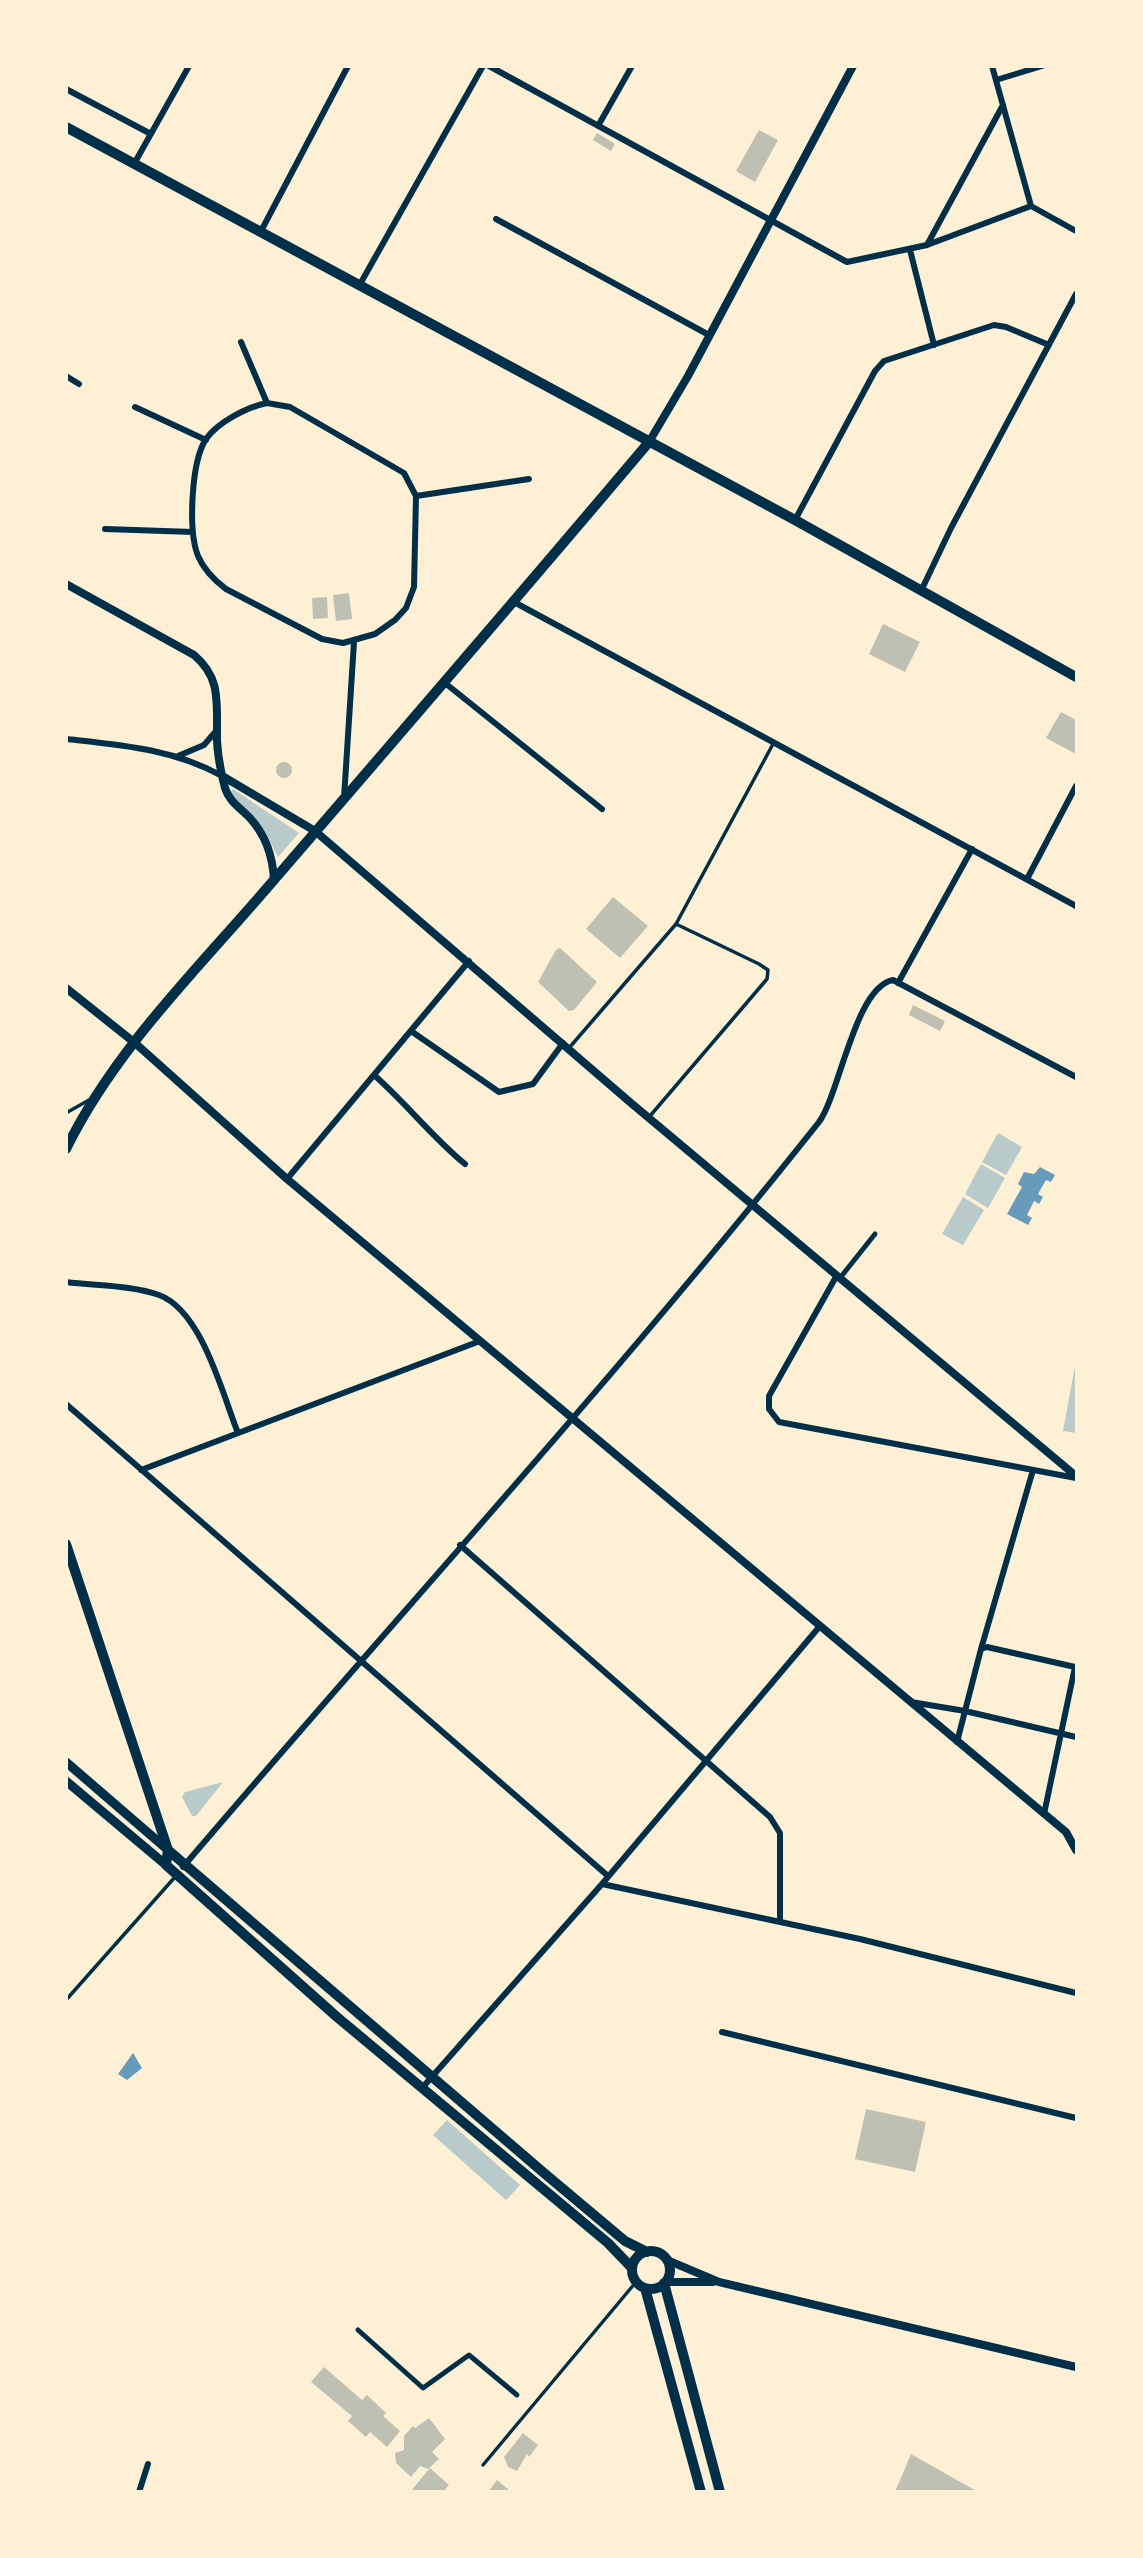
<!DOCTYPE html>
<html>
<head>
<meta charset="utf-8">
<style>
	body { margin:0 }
	#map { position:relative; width:1143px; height:2558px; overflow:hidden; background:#fdf0d5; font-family:Helvetica,sans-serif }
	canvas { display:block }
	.frame { position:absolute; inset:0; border:68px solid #fdf0d5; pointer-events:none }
</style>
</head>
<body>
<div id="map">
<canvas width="1143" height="2558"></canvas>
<div class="frame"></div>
</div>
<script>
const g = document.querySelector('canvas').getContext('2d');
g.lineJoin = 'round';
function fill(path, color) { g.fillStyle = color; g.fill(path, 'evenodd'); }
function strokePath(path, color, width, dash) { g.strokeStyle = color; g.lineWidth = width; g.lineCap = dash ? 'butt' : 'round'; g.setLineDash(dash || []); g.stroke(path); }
const green = new Path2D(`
	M233,789L299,833L278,857L266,834L230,793Z
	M998,1133L1022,1147L1006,1175L982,1162Z
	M981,1164L1005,1178L988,1208L965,1194Z
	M963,1197L984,1210L963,1245L942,1234Z
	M1076,1361V1433L1063,1431Z
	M223,1782L196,1816H192L182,1797L185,1792Z
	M447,2120L520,2185L506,2200L433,2135Z`);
const water = new Path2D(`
	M1040,1167L1055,1175L1051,1182L1046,1180L1038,1194L1043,1197L1039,1204L1034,1201L1027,1215L1032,1218L1028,1225L1007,1214L1022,1187L1018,1184L1024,1172L1034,1174Z
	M133,2053L142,2068L127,2080L118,2074Z`);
const building = new Path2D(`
	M759,130L778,140L755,182L736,171Z
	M597,133L615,144L611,151L593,140Z
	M349,593L352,619L336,621L333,595Z
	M327,597L328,618L313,619L312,598Z
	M883,624L920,642L905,672L869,654Z
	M1061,712L1076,720V754L1046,738Z
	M276 770a8 8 0 1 1 16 0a8 8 0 1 1-16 0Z
	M613,897L648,926L620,958L586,929Z
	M560,948L597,982L574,1010L569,1011L538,982L556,950Z
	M913,1005L945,1021L940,1031L909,1015Z
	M866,2109L926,2122L915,2172L855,2159Z
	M324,2367L362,2400L367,2395L386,2413L383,2416L400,2431L387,2447L370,2432L366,2437L348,2421L352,2416L311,2382Z
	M429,2418L445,2439L432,2452L439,2459L428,2469L420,2466L411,2477L396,2463L395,2453L404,2450V2436L413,2426L415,2428Z
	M523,2433L538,2445L529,2457L527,2454L517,2471L508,2467L504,2457Z
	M911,2454L978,2492H895Z
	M430,2468L449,2485L443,2492H410Z
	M497,2480L509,2490L508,2492H488Z`);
const service = new Path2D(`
	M569,1048L676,924L773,744
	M66,1113L89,1100
	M650,1116L767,979L768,970L759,964L676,924
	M66,2000L175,1877
	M483,2465L636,2282`);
const pedestrian = new Path2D(`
	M840,1278L875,1234
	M358,2330L423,2388L469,2355L517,2395`);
const minor = new Path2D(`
	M489,66L847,262L927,245L1031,206L1076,231
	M992,66L1031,206
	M996,80L1042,66
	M66,89L151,134
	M598,126L632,66
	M134,164L189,66
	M496,219L709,335
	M260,233L348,66
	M927,245L1003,105
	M910,250L934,345
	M359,286L483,66
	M241,342L267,403
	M66,376L79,384
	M267,403L290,407L404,473L416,496L414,587L406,608L395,620L375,634L343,643L322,639L226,589C214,580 204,570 198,556C188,531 191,462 206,439C218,422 247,407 267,403Z
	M135,407L206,440
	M416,496L529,479
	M795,520L875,371L884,361L994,325L1006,327L1049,345
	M105,529L193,532
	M921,591L951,528L1076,294
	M514,602L1076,906
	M445,683L602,809
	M66,739C121,745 174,749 222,776
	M178,756L204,745L216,731
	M344,798L354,642
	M1027,879L1076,786
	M898,983L972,849
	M411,1031L499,1092L533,1084L563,1043
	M374,1075C406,1103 432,1137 465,1164
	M287,1179L469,961
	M837,1275L769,1396V1409L779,1422L1076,1478
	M66,1282C96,1286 131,1285 159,1295C202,1311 222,1393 238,1433
	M66,1404L608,1876
	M141,1470L480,1341
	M460,1545L770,1817L780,1833V1922
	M981,1649L1033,1470
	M911,1702L965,1711L1076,1737
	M957,1742L981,1649L987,1647L1075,1667L1044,1814
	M183,1867C395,1618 616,1378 819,1122C840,1093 855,987 893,980L1076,1077
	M602,1884L860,1939L1076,1993
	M722,2032L1076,2118
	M422,2088L602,1884L820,1626
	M139,2492L148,2464`);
const tertiary = new Path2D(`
	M649,442L688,376L853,66
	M66,584L194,655C219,676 217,698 217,728C216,748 220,769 225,788C229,801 239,807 249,817C266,835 273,856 274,881
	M224,777L315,831L631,1103L1076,1476
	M66,988L135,1043L287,1179L1066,1832L1076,1850
	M667,2260L719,2282L1076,2367
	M666,2282H713`);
const secondary = new Path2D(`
	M66,1762L168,1850
	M66,1781L166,1865`);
const primary = new Path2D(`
	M66,1149C116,1047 200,967 273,881C399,735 525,589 649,442
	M66,1544L168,1850L166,1865L337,2017L608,2243L632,2268
	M168,1850L544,2173L625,2241L647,2252
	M632 2270a19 19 0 1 1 38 0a19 19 0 1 1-38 0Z
	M664,2283L720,2492
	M645,2288L701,2492`);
const trunk = new Path2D(`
	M66,127L795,520L1076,677`);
fill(green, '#b9caca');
fill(water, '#669bbc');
fill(building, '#bec0b2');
strokePath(service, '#003049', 3.5);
strokePath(pedestrian, '#003049', 5);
strokePath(minor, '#003049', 6);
strokePath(tertiary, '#003049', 8);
strokePath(secondary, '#003049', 9);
strokePath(primary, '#003049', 10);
strokePath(trunk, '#003049', 10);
</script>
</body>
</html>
